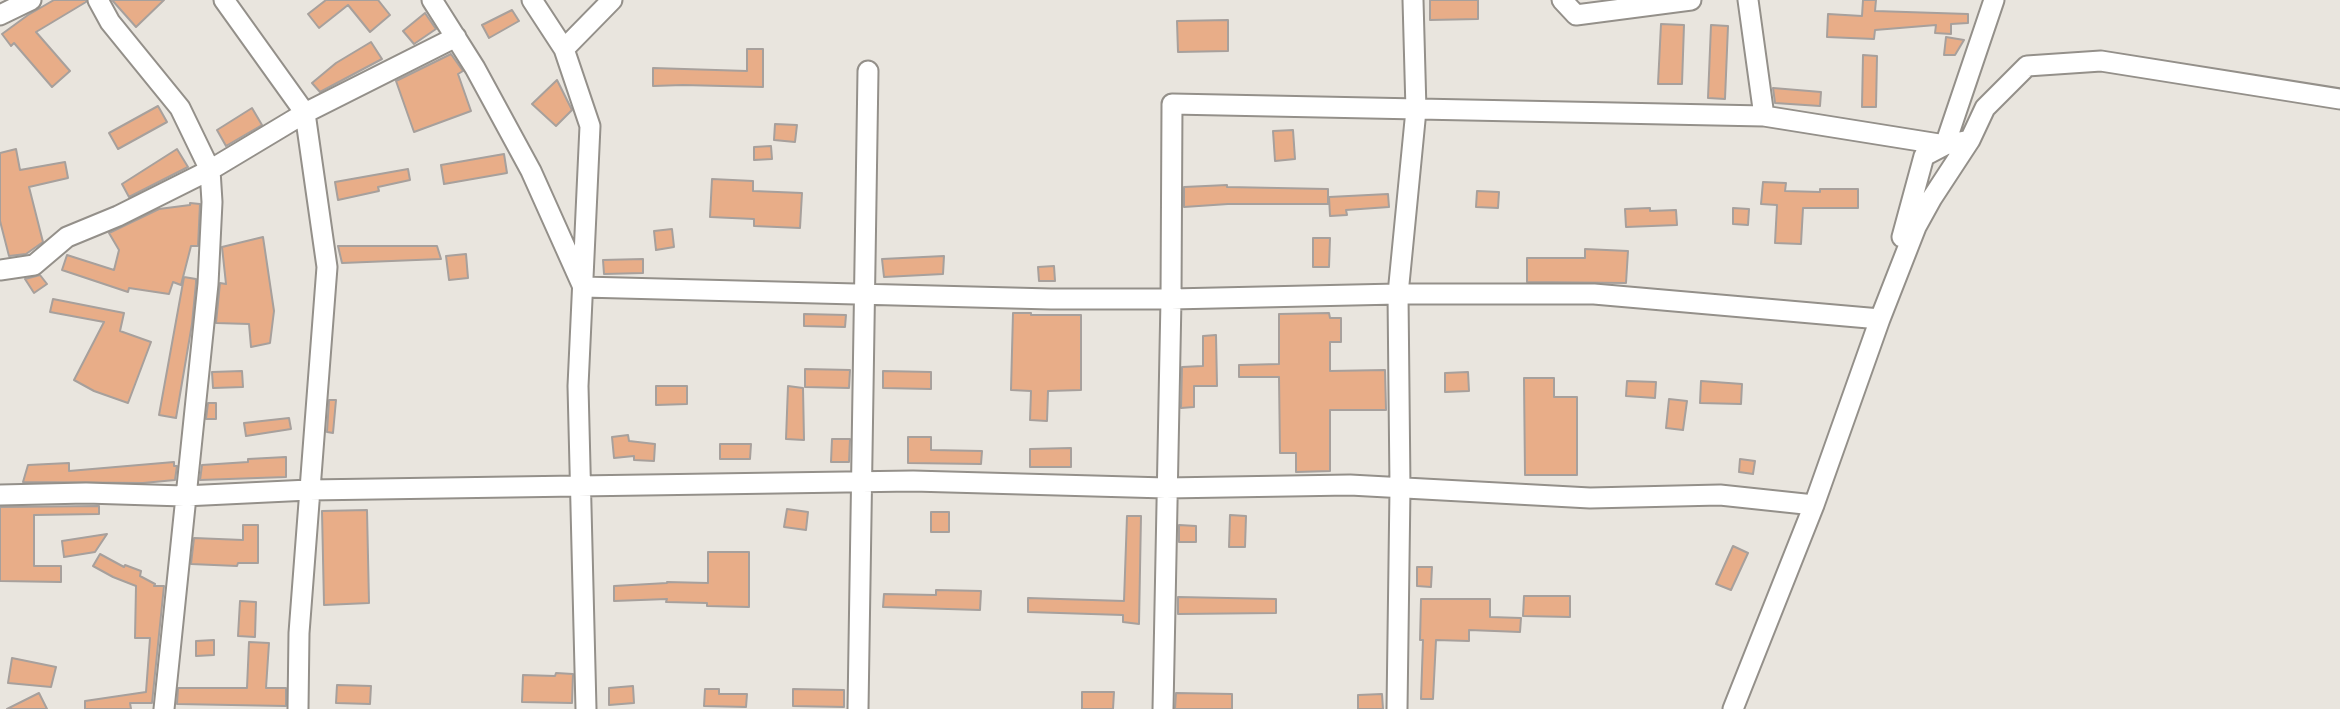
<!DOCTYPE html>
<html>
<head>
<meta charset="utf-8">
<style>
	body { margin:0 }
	canvas { display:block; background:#e9e5de }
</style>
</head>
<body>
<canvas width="2340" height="709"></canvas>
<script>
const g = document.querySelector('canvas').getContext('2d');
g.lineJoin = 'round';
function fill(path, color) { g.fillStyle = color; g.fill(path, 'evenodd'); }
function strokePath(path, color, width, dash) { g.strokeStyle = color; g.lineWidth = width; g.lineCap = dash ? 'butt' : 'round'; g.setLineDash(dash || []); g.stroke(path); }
const building = new Path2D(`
	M54,0H86V2L36,32L70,71L52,87L14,43L11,46L2,34L28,15Z
	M112,0H164L136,27Z
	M326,0H378L390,15L370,32L348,5L319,28L308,14Z
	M1430,0H1478V19L1430,20Z
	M1863,0H1876L1875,11L1968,14V23L1951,24V34L1935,33L1936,25L1875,30L1874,39L1827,37L1828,14L1862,16Z
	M512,10L519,21L489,38L482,25Z
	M425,13L436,29L414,44L403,31Z
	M1228,20V51L1178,52L1177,21Z
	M1661,24L1684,25L1682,84H1658Z
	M1711,25L1728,26L1725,99L1708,98Z
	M1946,37L1964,40L1955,55H1944Z
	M371,42L382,59L320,92L312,83L336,63Z
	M747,49H763V87L683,85L653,86V68L747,71Z
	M451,54L463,71L458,74L471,111L414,132L396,81Z
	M1863,55L1877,56L1876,107H1862Z
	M557,80L572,110L556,126L532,104Z
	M1773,88L1821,92L1820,106L1775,103Z
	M158,106L167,122L118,149L109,133Z
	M252,108L262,125L226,146L217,130Z
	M775,124L797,125L795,142L774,140Z
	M1293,130L1295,159L1275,161L1273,131Z
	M771,146L772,159L754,160V147Z
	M16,149L20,170L65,162L68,178L29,187L43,242L26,254L9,256L0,221V153Z
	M177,149L188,167L129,197L122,184Z
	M504,154L507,173L444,184L441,165Z
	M408,169L410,180L378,187L379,191L338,200L335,182Z
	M712,179L753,181V191L802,193L800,228L754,226V219L710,217Z
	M1763,182L1786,183L1785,191L1820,192V189H1858V208H1803L1801,244L1775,243L1777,205L1761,204Z
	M1227,185V187L1328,189V204H1228L1184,207V187Z
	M1477,191L1499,192L1498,208L1476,207Z
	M1388,194L1389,207L1346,210L1347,215L1330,216L1329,197Z
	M190,203L200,204L198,246H191L181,285L173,282L169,294L129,288L128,292L62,270L67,255L114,270L119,250L109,233L159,209L190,205Z
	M1650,208V211L1676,210L1677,225L1626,227L1625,209Z
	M1733,208L1749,209L1748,225L1733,224Z
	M672,229L674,247L656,250L654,231Z
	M263,237L274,311L270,343L251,347L249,324L216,323L220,283L226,284L222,247Z
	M1313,238H1330L1329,267H1313Z
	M338,246H437L441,259L342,263Z
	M1585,249L1628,251L1626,283L1527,282V258H1585Z
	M466,254L468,278L449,280L446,256Z
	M944,256L943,274L884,277L882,259Z
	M643,259V273L604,274L603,260Z
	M1054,266L1055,281H1039L1038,267Z
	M40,275L47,284L34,293L25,279Z
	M184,277L196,279V283L192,324L176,418L159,415Z
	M53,299L124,313L120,331L151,342L128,403L94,391L74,380L104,322L50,312Z
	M1013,313H1031V315H1081V390L1048,391L1047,421L1030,420L1031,391L1011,390Z
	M1329,313L1330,318H1341V342H1330V371L1385,370L1386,410H1330V471L1296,472V453H1280L1279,377H1239V365L1279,364V314Z
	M804,314L846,315L845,327L804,326Z
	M1216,335L1217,386H1194V407L1181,408L1182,367L1203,366V336Z
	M805,369L850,370L849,388L805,387Z
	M242,371L243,387L213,388L212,372Z
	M883,371L931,372V389L883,388Z
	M1468,372L1469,391L1445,392V373Z
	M1524,378H1554V397H1577V475H1525Z
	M1627,381L1656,382L1655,398L1626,396Z
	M1701,381L1742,384L1741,404L1700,403Z
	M656,386H687V404L656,405Z
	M788,386L803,388L804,440L786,439Z
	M1669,399L1687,401L1683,430L1666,428Z
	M329,400H336L333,433L327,432Z
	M208,403H216V419H206Z
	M289,418L291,429L246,436L244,423Z
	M628,435L629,441L655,444L654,461L634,460V456L614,458L612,437Z
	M908,437H931V450L982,451L981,464L908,463Z
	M832,439H850L849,462H831Z
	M720,444H751L750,459H720Z
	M1071,448V467H1030V449Z
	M286,457V477L200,480L202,465L248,462V459Z
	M1740,459L1755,461L1753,474L1739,472Z
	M174,462V466H177L175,480L143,483L23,482L28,465L69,463V471Z
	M99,506V514L34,515V566H61V582L0,581V507Z
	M787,509L808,512L806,530L784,527Z
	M367,510L369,603L324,605L322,511Z
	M931,512H949V532H931Z
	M1230,515L1246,516L1245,547H1229Z
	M1127,516H1141L1139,624L1123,622V615L1028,612V598L1124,601Z
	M243,525H258V563H238L237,566L191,564L194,538L243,540Z
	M1179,525L1196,526V542H1179Z
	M107,534L95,552L64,557L62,541Z
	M1733,546L1748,553L1731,590L1716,584Z
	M708,552H749V607L707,606V603L666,602L667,599L614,601V586L667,583V582L708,583Z
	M100,554L124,567L125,565L141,571L140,576L155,584L154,586H164L152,703H130L131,709H85V701L146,692L150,638H135L136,586L113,577L93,566Z
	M1417,567H1432L1431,587L1417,586Z
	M936,590L981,591L980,610L883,607L884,594L936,595Z
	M1524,596H1570V617L1523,616Z
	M1178,597L1276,599V613L1178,614Z
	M1421,599H1490V617L1521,618L1520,632L1469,630V641L1436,640L1433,699H1421L1423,640H1420Z
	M240,601L256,602L255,637L238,636Z
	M214,640V655L196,656V641Z
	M249,642L269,643L266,688H286V706L177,704L178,688H247Z
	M12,658L56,667L51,687L8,683Z
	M556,673L573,674L572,703L522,702L523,675L555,676Z
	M337,685L371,686L370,704L336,703Z
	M633,686L634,703L609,705V688Z
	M705,689H719V694H747L746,707L704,706Z
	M793,689L844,690V707L793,706Z
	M1082,692H1114L1113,709H1082Z
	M39,693L47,709H7Z
	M1176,693L1232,694V709H1175Z
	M1382,694L1383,709H1358V695Z`);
const minor = new Path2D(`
	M98,0L110,22L180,108L210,170L212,202L208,284L164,709
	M224,0L305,113L327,267L299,633L298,709
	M432,0L475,68L531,171L583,287L1051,299H1171L1398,294H1594L1880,319
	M532,0L564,49L590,126L578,386L586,709
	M1562,0L1576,15L1691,0
	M1748,0L1764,116
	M0,15L31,0
	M564,49L612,0
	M1902,237L1924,156L1945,145L1994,0
	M0,270L34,265L67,237L118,216L210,170L305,113L456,37
	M0,495L86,493L184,496L309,490L913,481L1166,488L1350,485L1590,498L1720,495L1814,505
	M858,709L868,71
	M1163,709L1171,299L1172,104L1764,116L1945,145L1970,140
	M1397,709L1400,488L1398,294L1416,110L1413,0
	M1733,709L1814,505L1880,319L1916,227L1932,198L1970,140L1985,108L2027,66L2101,61L2340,99`);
fill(building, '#e8ad88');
strokePath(building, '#a7a09c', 2);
strokePath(minor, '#94908a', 23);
strokePath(minor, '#fff', 19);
</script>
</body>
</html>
